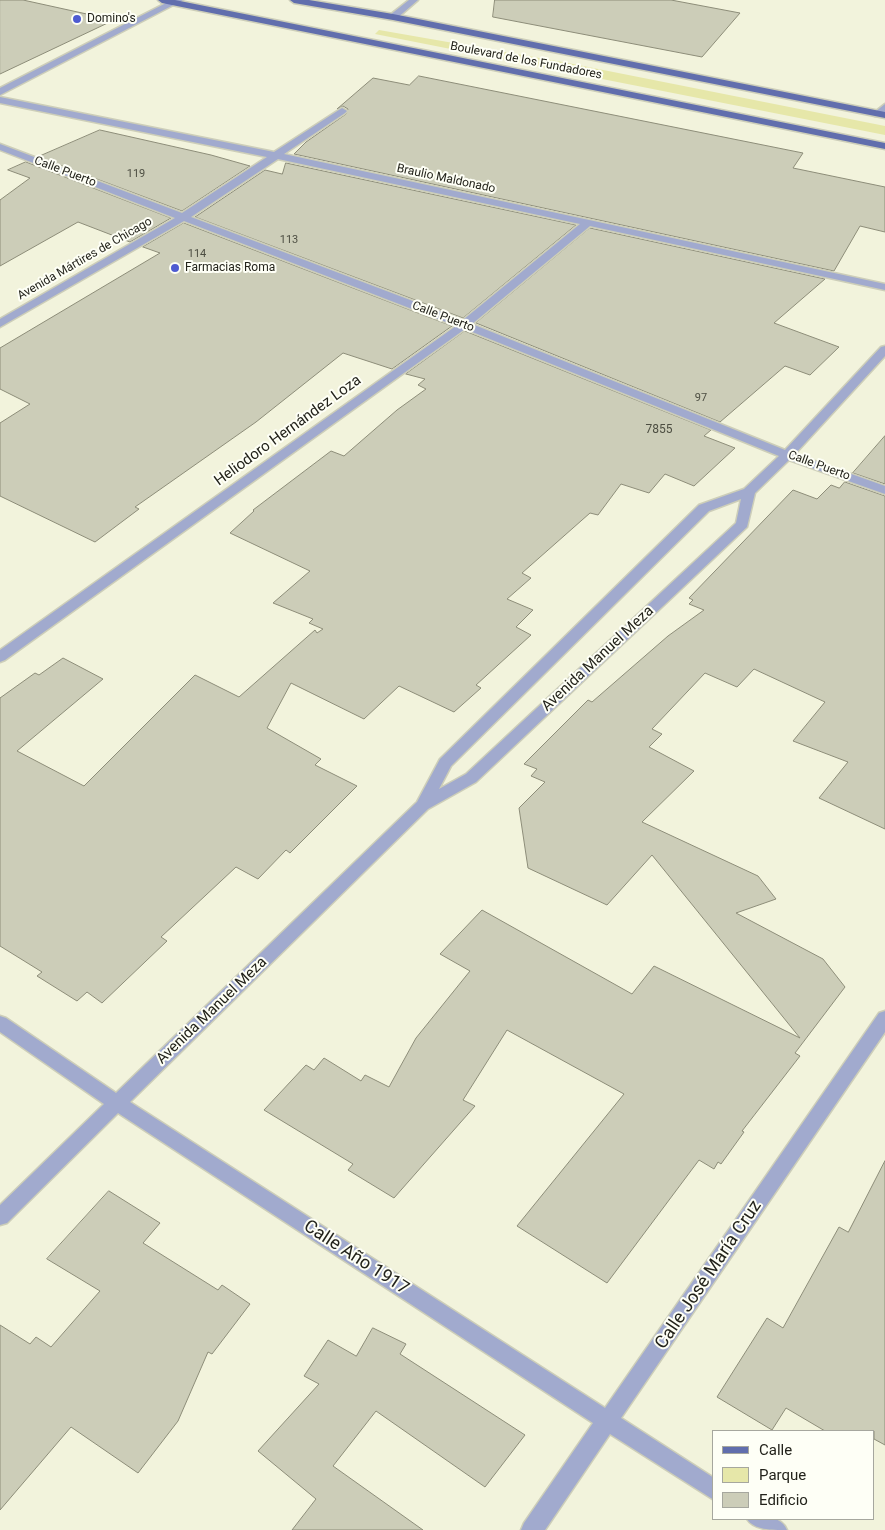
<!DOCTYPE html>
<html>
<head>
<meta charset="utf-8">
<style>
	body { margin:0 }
	#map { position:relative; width:885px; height:1530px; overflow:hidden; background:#f2f3dc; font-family:Roboto,sans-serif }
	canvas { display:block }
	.legend { position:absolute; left:712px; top:1430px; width:162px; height:90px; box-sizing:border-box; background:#fefff6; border:1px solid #a6a79e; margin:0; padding:6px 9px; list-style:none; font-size:15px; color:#23231b }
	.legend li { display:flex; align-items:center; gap:10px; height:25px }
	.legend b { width:25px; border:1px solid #a6a79e }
</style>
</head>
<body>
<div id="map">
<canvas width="885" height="1530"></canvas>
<ul class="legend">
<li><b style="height:6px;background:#616ead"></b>Calle</li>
<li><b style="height:14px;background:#e6e7a9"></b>Parque</li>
<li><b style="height:14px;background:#cccdb8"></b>Edificio</li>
</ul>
</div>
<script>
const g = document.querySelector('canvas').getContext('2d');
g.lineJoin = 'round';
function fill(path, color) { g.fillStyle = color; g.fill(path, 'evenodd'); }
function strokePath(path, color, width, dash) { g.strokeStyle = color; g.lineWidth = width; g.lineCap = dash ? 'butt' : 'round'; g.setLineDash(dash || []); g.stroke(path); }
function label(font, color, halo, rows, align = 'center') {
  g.font = font + ' Roboto,sans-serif'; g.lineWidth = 4; g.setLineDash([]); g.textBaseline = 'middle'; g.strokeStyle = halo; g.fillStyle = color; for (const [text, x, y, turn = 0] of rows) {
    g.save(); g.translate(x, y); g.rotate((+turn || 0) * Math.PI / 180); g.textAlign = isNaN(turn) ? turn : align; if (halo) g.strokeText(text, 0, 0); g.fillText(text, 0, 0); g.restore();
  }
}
const green = new Path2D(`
	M379,30L568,63L885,126V135L375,34Z`);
const building = new Path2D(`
	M0,0H23L114,20L0,74Z
	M495,0H671L740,13L702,57L493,17Z
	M419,76L803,153L793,168L885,187V232L860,226L834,271L294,154L306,142L346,114L348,109L343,106L337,109L373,78L409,85Z
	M100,130L211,155L250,166L182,211L38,157Z
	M26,162L171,218L130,242L78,222L0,266V200L30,178L8,170Z
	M286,163L576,225L463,318L195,217L265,170L282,174Z
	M184,223L452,326L392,369L343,353L256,422L135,507L139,509L95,542L0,496V423L30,404L0,389V348L160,253L143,247Z
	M590,228L825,279L774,323L839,347L810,375L785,366L720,422L476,323Z
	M465,331L711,430L704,436L735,448L694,486L665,474L649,493L621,484L598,515L590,513L522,573L531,578L507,599L533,610L516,627L531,635L476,685L481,688L454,712L399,686L364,719L291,683L267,728L321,759L315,765L357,786L290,853L286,850L258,879L236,867L161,937L167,941L102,1003L87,992L77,1001L37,976L42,972L0,946V698L35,673L39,675L63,658L103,679L17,751L84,786L195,675L239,697L315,630L317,633L323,629L309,623L313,619L273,603L310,571L230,533L254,511L253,510L331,451L344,456L397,410L426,389L418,385L425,379L406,374Z
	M885,436V484L853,473Z
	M845,482L885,496V829L819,798L848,762L793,741L825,702L754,669L737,687L705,673L652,729L662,734L649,747L694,771L642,822L758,876L776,899L736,913L823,959L845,987L795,1053L800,1056L742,1131L744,1132L721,1164L718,1162L714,1169L699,1160L607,1283L517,1226L624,1094L507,1030L463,1100L475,1106L394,1198L348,1170L353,1164L264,1110L306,1065L314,1070L324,1058L361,1081L365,1075L389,1087L416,1038L470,971L440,954L482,910L632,994L654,966L800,1038L652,855L607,905L528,868L519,808L545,782L531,776L537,769L524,764L588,700L592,702L668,636L704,610L689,604L693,600L689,598L793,490L817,499L831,485L839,488Z
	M885,1161V1445L874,1439V1431H825L786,1408L772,1430L717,1397L767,1318L783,1328L839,1227L848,1232Z
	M109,1191L160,1223L143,1243L218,1290L222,1285L250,1304L212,1354L208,1352L178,1421L138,1473L71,1427L0,1510V1325L30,1344L36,1337L51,1347L100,1291L47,1259Z
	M373,1328L406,1344L400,1354L525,1435L485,1487L376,1411L333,1466L423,1530H292L316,1499L258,1451L319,1384L304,1376L328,1340L356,1356Z`);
const minor = new Path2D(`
	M172,0H183L0,95V88Z
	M409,0H418L396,19H390V15Z
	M0,97L274,152L342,108L347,111L345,113L284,154L885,284V290L590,226L472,324L785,450L881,347L885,346V356L795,454L885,486V494L789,460L755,493L747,527L476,782L428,809L130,1102L605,1408L879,1013L885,1011V1032L621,1418L714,1478V1500L610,1434L545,1530H521L524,1523L593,1423L118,1113L7,1223L0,1225V1205L104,1104L0,1032V1016L6,1018L116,1093L417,802L440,759L699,505L744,489L779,456L465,329L5,660L0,662V650L456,326L184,221L0,327V319L175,218L0,150V144L182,213L267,157L0,103ZM278,159L580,224L463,320L191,217ZM741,499L736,523L466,774L439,789L451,766L709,511Z
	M885,104V112L881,116H875V112Z
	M747,1519C762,1518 780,1514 787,1530C771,1530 754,1530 747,1519Z`);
const major = new Path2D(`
	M158,0H175L885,143V149L162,3Z
	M290,0H309L393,14L885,112V118L393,20L294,3Z`);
const markers = [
	[77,19,5,"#4e5bd1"],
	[175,268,5,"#4e5bd1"]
];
const farNumbernames = [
	["119",136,174],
	["113",289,240],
	["114",197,254],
	["97",701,398]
];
const farPoinames = [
	["Domino's",87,19],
	["Farmacias Roma",185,268]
];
const farStreetnames = [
	["Boulevard de los Fundadores",526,61,11],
	["Calle Puerto",65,172,21],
	["Braulio Maldonado",446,179,12],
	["Avenida Mártires de Chicago",85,259,-30],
	["Calle Puerto",443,317,21],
	["Calle Puerto",819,466,20]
];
const numberNames = [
	["7855",659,430]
];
const streetNames = [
	["Heliodoro Hernández Loza",288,431,-36],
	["Avenida Manuel Meza",598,659,-43],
	["Avenida Manuel Meza",212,1011,-44]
];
const nearStreetnames = [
	["Calle Año 1917",356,1258,33],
	["Calle José María Cruz",709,1275,-56]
];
fill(green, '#e6e7a9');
fill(building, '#cccdb8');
strokePath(building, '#8d8d79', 1);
strokePath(minor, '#cdceb9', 3);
strokePath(major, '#cdceb9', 3);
fill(minor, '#a1aace');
fill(major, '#616ead');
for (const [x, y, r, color] of markers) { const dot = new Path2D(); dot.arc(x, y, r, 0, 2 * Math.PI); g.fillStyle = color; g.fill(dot); strokePath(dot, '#fefff6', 2); }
label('11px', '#4d4e42', null, farNumbernames);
label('12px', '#23231b', '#fefff6', farPoinames, 'left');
label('12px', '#23231b', '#fefff6', farStreetnames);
label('12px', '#4d4e42', null, numberNames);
label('15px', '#23231b', '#fefff6', streetNames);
label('18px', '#23231b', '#fefff6', nearStreetnames);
</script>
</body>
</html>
